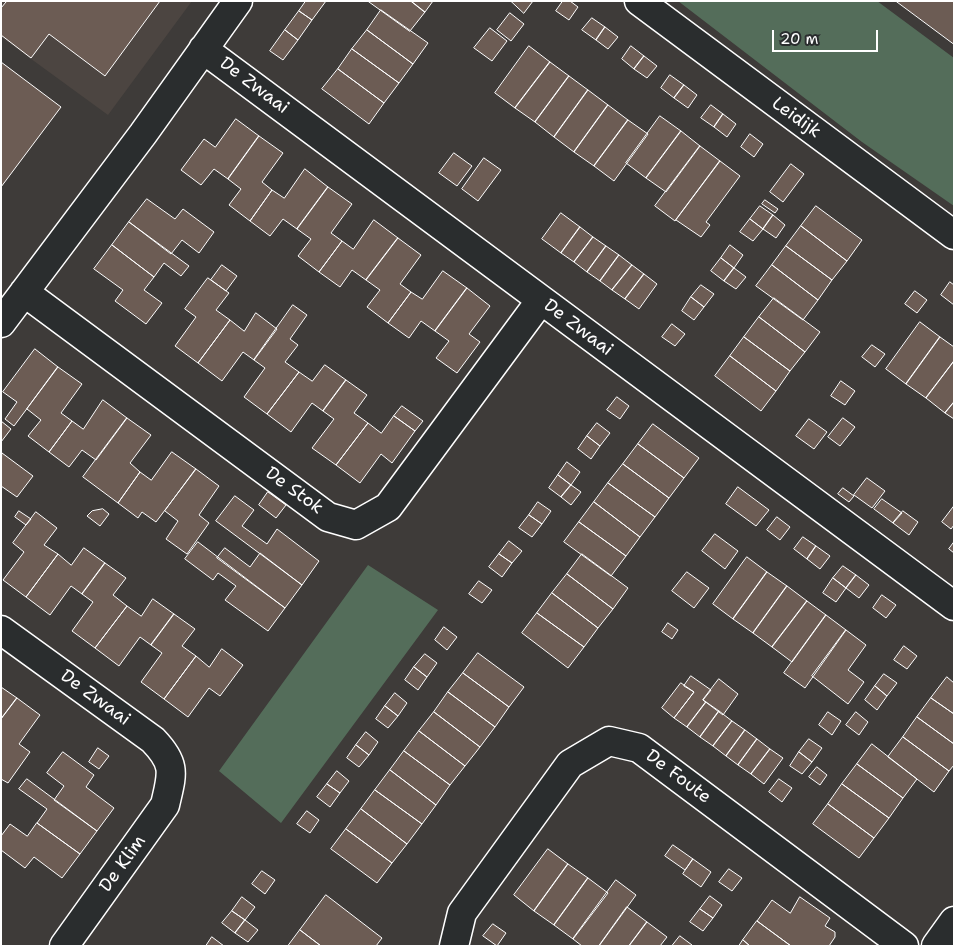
<!DOCTYPE html>
<html>
<head>
<meta charset="utf-8">
<style>
	body { margin:0 }
	#map { position:relative; width:955px; height:947px; overflow:hidden; background:#3e3b39; font-family:"Shantell Sans",sans-serif }
	canvas { display:block }
	.frame { position:absolute; inset:0; border:2px solid #fff; pointer-events:none }
	.scale { position:absolute; left:772px; top:30px; width:106px; height:22px; box-sizing:border-box; border:2px solid #fff; border-top:0; padding-left:6px; font-size:15px; line-height:18px; white-space:nowrap; color:#fff; -webkit-text-stroke:4px #2a2d2e; paint-order:stroke }
</style>
</head>
<body>
<div id="map">
<canvas width="955" height="947"></canvas>
<div class="frame"></div>
<div class="scale">20 m</div>
</div>
<script>
const g = document.querySelector('canvas').getContext('2d');
g.lineJoin = 'round';
function fill(path, color) { g.fillStyle = color; g.fill(path, 'evenodd'); }
function strokePath(path, color, width, dash) { g.strokeStyle = color; g.lineWidth = width; g.lineCap = dash ? 'butt' : 'round'; g.setLineDash(dash || []); g.stroke(path); }
function label(font, color, halo, rows, align = 'center') {
  g.font = font + ' "Shantell Sans",sans-serif'; g.lineWidth = 4; g.setLineDash([]); g.textBaseline = 'middle'; g.strokeStyle = halo; g.fillStyle = color; for (const [text, x, y, turn = 0] of rows) {
    g.save(); g.translate(x, y); g.rotate((+turn || 0) * Math.PI / 180); g.textAlign = isNaN(turn) ? turn : align; if (halo) g.strokeText(text, 0, 0); g.fillText(text, 0, 0); g.restore();
  }
}
const built = new Path2D(`
	M1,1H192L108,115L1,37Z`);
const green = new Path2D(`
	M678,1H877L954,58V206L862,142Z
	M368,565L438,610L281,823L219,771Z`);
const building = new Path2D(`
	M4,1H160L105,76L49,34L31,58L1,35V8L6,2Z
	M306,1H326L312,20L299,11Z
	M368,1H411L425,12L410,31Z
	M411,1H433L425,12Z
	M511,1H533L524,13Z
	M563,1H570L578,7L569,20L556,11Z
	M896,1H954V44Z
	M381,10L428,43L413,64L367,30Z
	M299,11L312,20L298,40L285,30Z
	M510,13L524,24L511,41L497,30Z
	M592,18L605,27L596,40L582,30Z
	M605,27L618,37L608,49L596,40Z
	M490,28L507,41L492,61L474,48Z
	M285,30L298,40L283,60L270,51Z
	M367,30L413,64L399,83L352,49Z
	M529,46L550,62L515,108L495,93Z
	M631,46L644,56L634,69L622,59Z
	M352,49L399,83L384,103L338,69Z
	M644,56L657,66L647,78L634,69Z
	M1,62L61,107L1,187Z
	M550,62L569,76L535,122L515,108Z
	M338,69L384,103L369,124L322,89Z
	M670,75L684,85L674,98L661,88Z
	M569,76L588,90L554,137L535,122Z
	M684,85L697,95L688,108L674,98Z
	M588,90L608,105L574,152L554,137Z
	M608,105L628,120L594,166L574,152Z
	M711,105L723,114L714,127L701,118Z
	M723,114L736,124L727,137L714,127Z
	M660,116L681,131L646,178L626,163Z
	M236,119L259,136L228,179L214,169L201,185L181,170L204,139L215,147Z
	M628,120L648,134L614,181L594,166Z
	M681,131L700,146L666,192L646,178Z
	M750,134L763,144L754,157L741,147Z
	M259,136L283,153L262,182L272,190L250,221L229,205L241,189L228,179Z
	M700,146L720,161L675,221L655,206Z
	M454,153L472,166L457,186L439,173Z
	M484,158L501,170L478,201L462,189Z
	M720,161L740,176L706,222L710,225L701,237L676,220Z
	M791,164L804,174L783,202L770,192Z
	M305,169L328,187L297,229L283,219L270,236L250,221L272,190L284,198Z
	M328,187L352,204L331,233L342,241L319,272L298,256L311,239L297,229Z
	M147,199L175,219L183,209L214,232L199,253L182,240L171,254L129,222Z
	M765,200L778,209L775,213L762,204Z
	M760,206L773,215L763,229L750,219Z
	M816,206L862,240L847,261L801,226Z
	M561,213L580,227L561,253L542,239Z
	M773,215L785,225L776,238L763,229Z
	M750,219L763,229L753,241L740,232Z
	M374,220L398,238L366,280L352,270L340,287L319,272L342,241L353,249Z
	M129,222L189,266L181,276L164,263L154,277L112,245Z
	M801,226L847,261L832,280L786,246Z
	M580,227L593,237L574,262L561,253Z
	M593,237L606,246L587,272L574,262Z
	M398,238L421,255L400,284L411,292L388,323L367,307L380,290L366,280Z
	M112,245L154,277L144,290L162,303L146,324L115,301L123,290L94,269Z
	M730,245L743,255L734,268L721,258Z
	M606,246L619,255L600,281L587,272Z
	M786,246L832,280L818,300L772,265Z
	M619,255L632,265L612,290L600,281Z
	M721,258L734,268L724,281L711,271Z
	M222,265L237,276L226,291L211,280Z
	M632,265L644,274L625,299L612,290Z
	M772,265L818,300L803,320L756,286Z
	M734,268L746,277L736,289L724,281Z
	M443,271L467,288L435,331L421,321L409,338L388,323L411,292L422,299Z
	M644,274L657,284L639,309L625,299Z
	M208,278L229,293L216,310L230,320L198,363L175,346L196,317L185,309Z
	M950,282L954,285V305L941,295Z
	M701,285L714,294L704,307L691,297Z
	M467,288L490,306L469,334L480,342L457,373L436,358L449,341L435,331Z
	M915,291L927,300L917,313L905,304Z
	M691,297L704,307L694,320L682,311Z
	M774,298L820,332L805,352L759,317Z
	M293,305L307,315L290,339L298,345L285,362L299,372L267,414L244,397L265,368L254,360Z
	M256,313L277,329L254,360L243,352L222,381L198,363L230,320L244,331Z
	M759,317L805,352L790,371L744,337Z
	M920,322L940,337L906,384L886,369Z
	M672,324L685,334L675,346L662,337Z
	M744,337L790,371L776,391L730,356Z
	M940,337L954,347V361L926,398L906,384Z
	M872,345L885,354L875,367L862,357Z
	M35,349L58,367L14,426L5,419L17,402L3,392Z
	M730,356L776,391L761,411L715,376Z
	M954,361V402L945,413L926,398Z
	M325,365L346,380L323,411L312,403L291,432L267,414L299,372L312,381Z
	M58,367L82,384L61,413L72,421L49,452L28,436L41,420L27,409Z
	M346,380L367,395L354,413L368,423L336,465L312,448L334,419L323,411Z
	M841,381L855,391L845,405L831,396Z
	M617,397L629,406L620,419L607,410Z
	M103,400L127,418L96,460L82,450L69,467L49,452L72,421L83,429Z
	M954,402V419L945,413Z
	M402,406L423,421L415,431L394,416Z
	M394,416L415,431L392,463L381,454L360,483L336,465L368,423L381,433Z
	M127,418L151,435L130,463L140,472L118,503L83,477Z
	M843,418L855,427L840,446L828,437Z
	M809,419L827,432L814,449L796,436Z
	M1,421L11,429L1,442Z
	M597,423L610,433L600,446L587,436Z
	M653,424L699,458L684,478L638,444Z
	M587,436L600,446L591,459L578,449Z
	M638,444L684,478L669,498L623,464Z
	M172,452L196,469L156,522L142,512L138,518L118,503L140,472L151,480Z
	M2,453L33,476L17,497L1,486Z
	M567,462L580,472L571,485L558,475Z
	M623,464L669,498L655,517L608,483Z
	M196,469L219,486L199,515L209,523L187,554L166,539L178,521L165,511Z
	M558,475L571,485L561,497L549,488Z
	M867,478L885,491L872,508L854,495Z
	M608,483L655,517L640,537L594,502Z
	M571,485L581,492L571,505L561,497Z
	M738,487L769,510L756,526L726,504Z
	M843,488L854,496L849,502L838,494Z
	M268,492L286,505L276,518L259,505Z
	M235,496L254,510L242,526L267,544L277,529L319,561L302,585L216,521Z
	M882,499L902,513L893,523L874,509Z
	M538,502L551,511L542,524L529,515Z
	M594,502L640,537L626,556L579,522Z
	M954,506V525L951,529L942,522Z
	M103,509L109,514L100,526L87,516L92,511Z
	M19,511L31,519L26,525L15,517Z
	M903,511L918,522L909,535L893,523Z
	M36,512L57,528L44,545L58,554L26,597L3,580L24,552L13,543Z
	M529,515L542,524L532,537L519,528Z
	M777,517L790,527L780,540L767,530Z
	M579,522L626,556L611,576L564,542Z
	M715,534L738,551L725,569L702,551Z
	M803,537L816,546L807,559L794,549Z
	M509,541L522,551L512,563L499,554Z
	M198,542L285,608L268,631L225,600L236,586L218,573L213,580L185,559Z
	M954,542V553L949,549Z
	M816,546L830,556L820,569L807,559Z
	M84,548L105,563L82,594L71,586L50,615L26,597L58,554L71,565Z
	M225,548L250,567L260,553L302,585L285,608L217,558Z
	M499,554L512,563L502,577L489,567Z
	M582,554L628,588L613,609L567,574Z
	M747,557L767,572L733,619L713,604Z
	M105,563L126,578L113,595L127,606L95,648L72,631L93,602L82,594Z
	M843,566L856,575L846,588L833,578Z
	M687,572L709,588L694,608L672,591Z
	M767,572L787,586L753,633L733,619Z
	M567,574L613,609L598,628L552,593Z
	M856,575L869,585L859,598L846,588Z
	M833,578L846,588L836,602L823,593Z
	M479,581L492,590L482,603L469,594Z
	M787,586L807,601L772,647L753,633Z
	M552,593L598,628L584,647L537,613Z
	M882,595L896,605L886,618L873,608Z
	M153,599L174,614L151,645L140,637L119,666L95,648L127,606L141,616Z
	M807,601L826,615L792,662L772,647Z
	M537,613L584,647L568,668L522,633Z
	M174,614L195,629L182,646L196,656L164,699L141,682L162,653L151,645Z
	M826,615L846,630L805,688L784,673Z
	M668,623L678,630L672,639L662,632Z
	M444,627L457,637L447,650L435,640Z
	M846,630L866,645L848,670L864,682L848,704L812,676Z
	M904,646L917,656L907,669L894,660Z
	M222,649L243,665L220,696L209,688L188,717L164,699L196,656L209,667Z
	M478,653L524,687L509,707L463,673Z
	M425,654L437,663L427,677L414,667Z
	M414,667L427,677L418,690L405,680Z
	M463,673L509,707L495,727L448,692Z
	M884,674L897,683L887,696L875,686Z
	M691,676L711,690L703,700L706,702L687,727L674,718L694,692L684,686Z
	M947,677L954,683V714L931,698Z
	M719,679L738,694L723,715L703,700Z
	M681,683L694,692L674,718L662,708Z
	M875,686L887,696L877,710L865,700Z
	M1,687L17,698L1,719Z
	M448,692L495,727L480,747L434,712Z
	M395,693L407,703L398,716L385,706Z
	M17,698L40,715L19,744L30,752L8,783L1,779V719Z
	M931,698L954,714V744L917,717Z
	M706,702L719,711L700,737L687,727Z
	M385,706L398,716L388,728L376,719Z
	M719,711L732,721L713,746L700,737Z
	M434,712L480,747L465,766L419,731Z
	M828,712L841,721L832,735L819,725Z
	M856,712L868,722L859,735L846,725Z
	M917,717L954,744V765L949,771L903,737Z
	M732,721L745,730L726,756L713,746Z
	M745,730L757,739L738,765L726,756Z
	M419,731L465,766L450,785L404,751Z
	M366,732L378,742L369,755L356,745Z
	M903,737L949,771L934,792L888,757Z
	M757,739L770,749L751,774L738,765Z
	M809,739L822,748L812,762L799,752Z
	M872,744L917,779L903,798L857,764Z
	M356,745L369,755L359,767L347,758Z
	M98,748L109,756L99,769L89,762Z
	M770,749L783,758L764,784L751,774Z
	M404,751L450,785L436,805L390,770Z
	M63,752L94,775L86,787L114,808L97,831L54,800L64,786L47,773Z
	M799,752L812,762L802,774L790,766Z
	M857,764L903,798L889,818L842,784Z
	M817,767L827,775L820,785L809,777Z
	M390,770L436,805L422,824L375,790Z
	M337,771L349,781L340,793L327,784Z
	M27,779L97,831L80,854L37,823L47,809L19,789Z
	M779,779L792,788L782,802L769,792Z
	M327,784L340,793L330,807L317,797Z
	M842,784L889,818L874,838L828,804Z
	M375,790L422,824L407,844L361,809Z
	M828,804L874,838L859,858L813,824Z
	M361,809L407,844L392,863L346,829Z
	M307,811L319,820L310,833L297,824Z
	M37,823L80,854L62,878L34,857L25,868L1,850V836L10,824L27,836Z
	M346,829L392,863L377,883L331,849Z
	M673,845L693,859L685,870L665,856Z
	M548,849L568,864L534,911L514,895Z
	M693,859L711,872L701,887L683,874Z
	M568,864L588,878L554,925L534,911Z
	M729,869L742,878L732,891L719,882Z
	M262,871L275,880L265,894L252,884Z
	M588,878L608,893L573,939L554,925Z
	M616,880L636,895L599,946H582L573,939Z
	M326,895L382,938L376,946H321L300,930Z
	M710,896L722,905L713,918L700,909Z
	M242,897L255,907L245,920L232,911Z
	M800,897L830,918L825,926L835,932V937L829,946H791L757,921L772,900L790,913Z
	M627,907L647,922L629,946H599Z
	M700,909L713,918L703,931L690,922Z
	M232,911L245,920L235,933L222,923Z
	M245,920L258,930L248,942L235,933Z
	M757,921L791,946H750L743,940Z
	M647,922L667,937L660,946H629Z
	M493,924L506,933L497,946L483,936Z
	M300,930L321,946H288Z
	M680,936L692,945V946H672Z
	M212,937L224,946H206Z
	M743,940L750,946H739Z`);
const minor = new Path2D(`
	M639,1L954,235
	M203,49L954,606
	M24,292L328,517L356,525L388,507L541,300
	M1,323L143,134L238,1
	M1,630L153,740C177,765 172,774 165,805L64,946
	M454,946L462,913L570,764L609,741L639,748L904,946
	M936,946L954,921`);
const streetNames = [
	["De Zwaai",254,86,37],
	["Leidijk",796,118,36],
	["De Zwaai",578,328,37],
	["De Stok",294,491,36],
	["De Zwaai",95,698,36],
	["De Foute",678,777,37],
	["De Klim",123,864,-54]
];
fill(built, '#4c4541');
fill(green, '#546d5a');
fill(building, '#6c5c54');
strokePath(building, '#fff', 1);
strokePath(minor, '#fff', 31);
strokePath(minor, '#2a2d2e', 28);
label('18px', '#fff', '#2a2d2e', streetNames);
</script>
</body>
</html>
